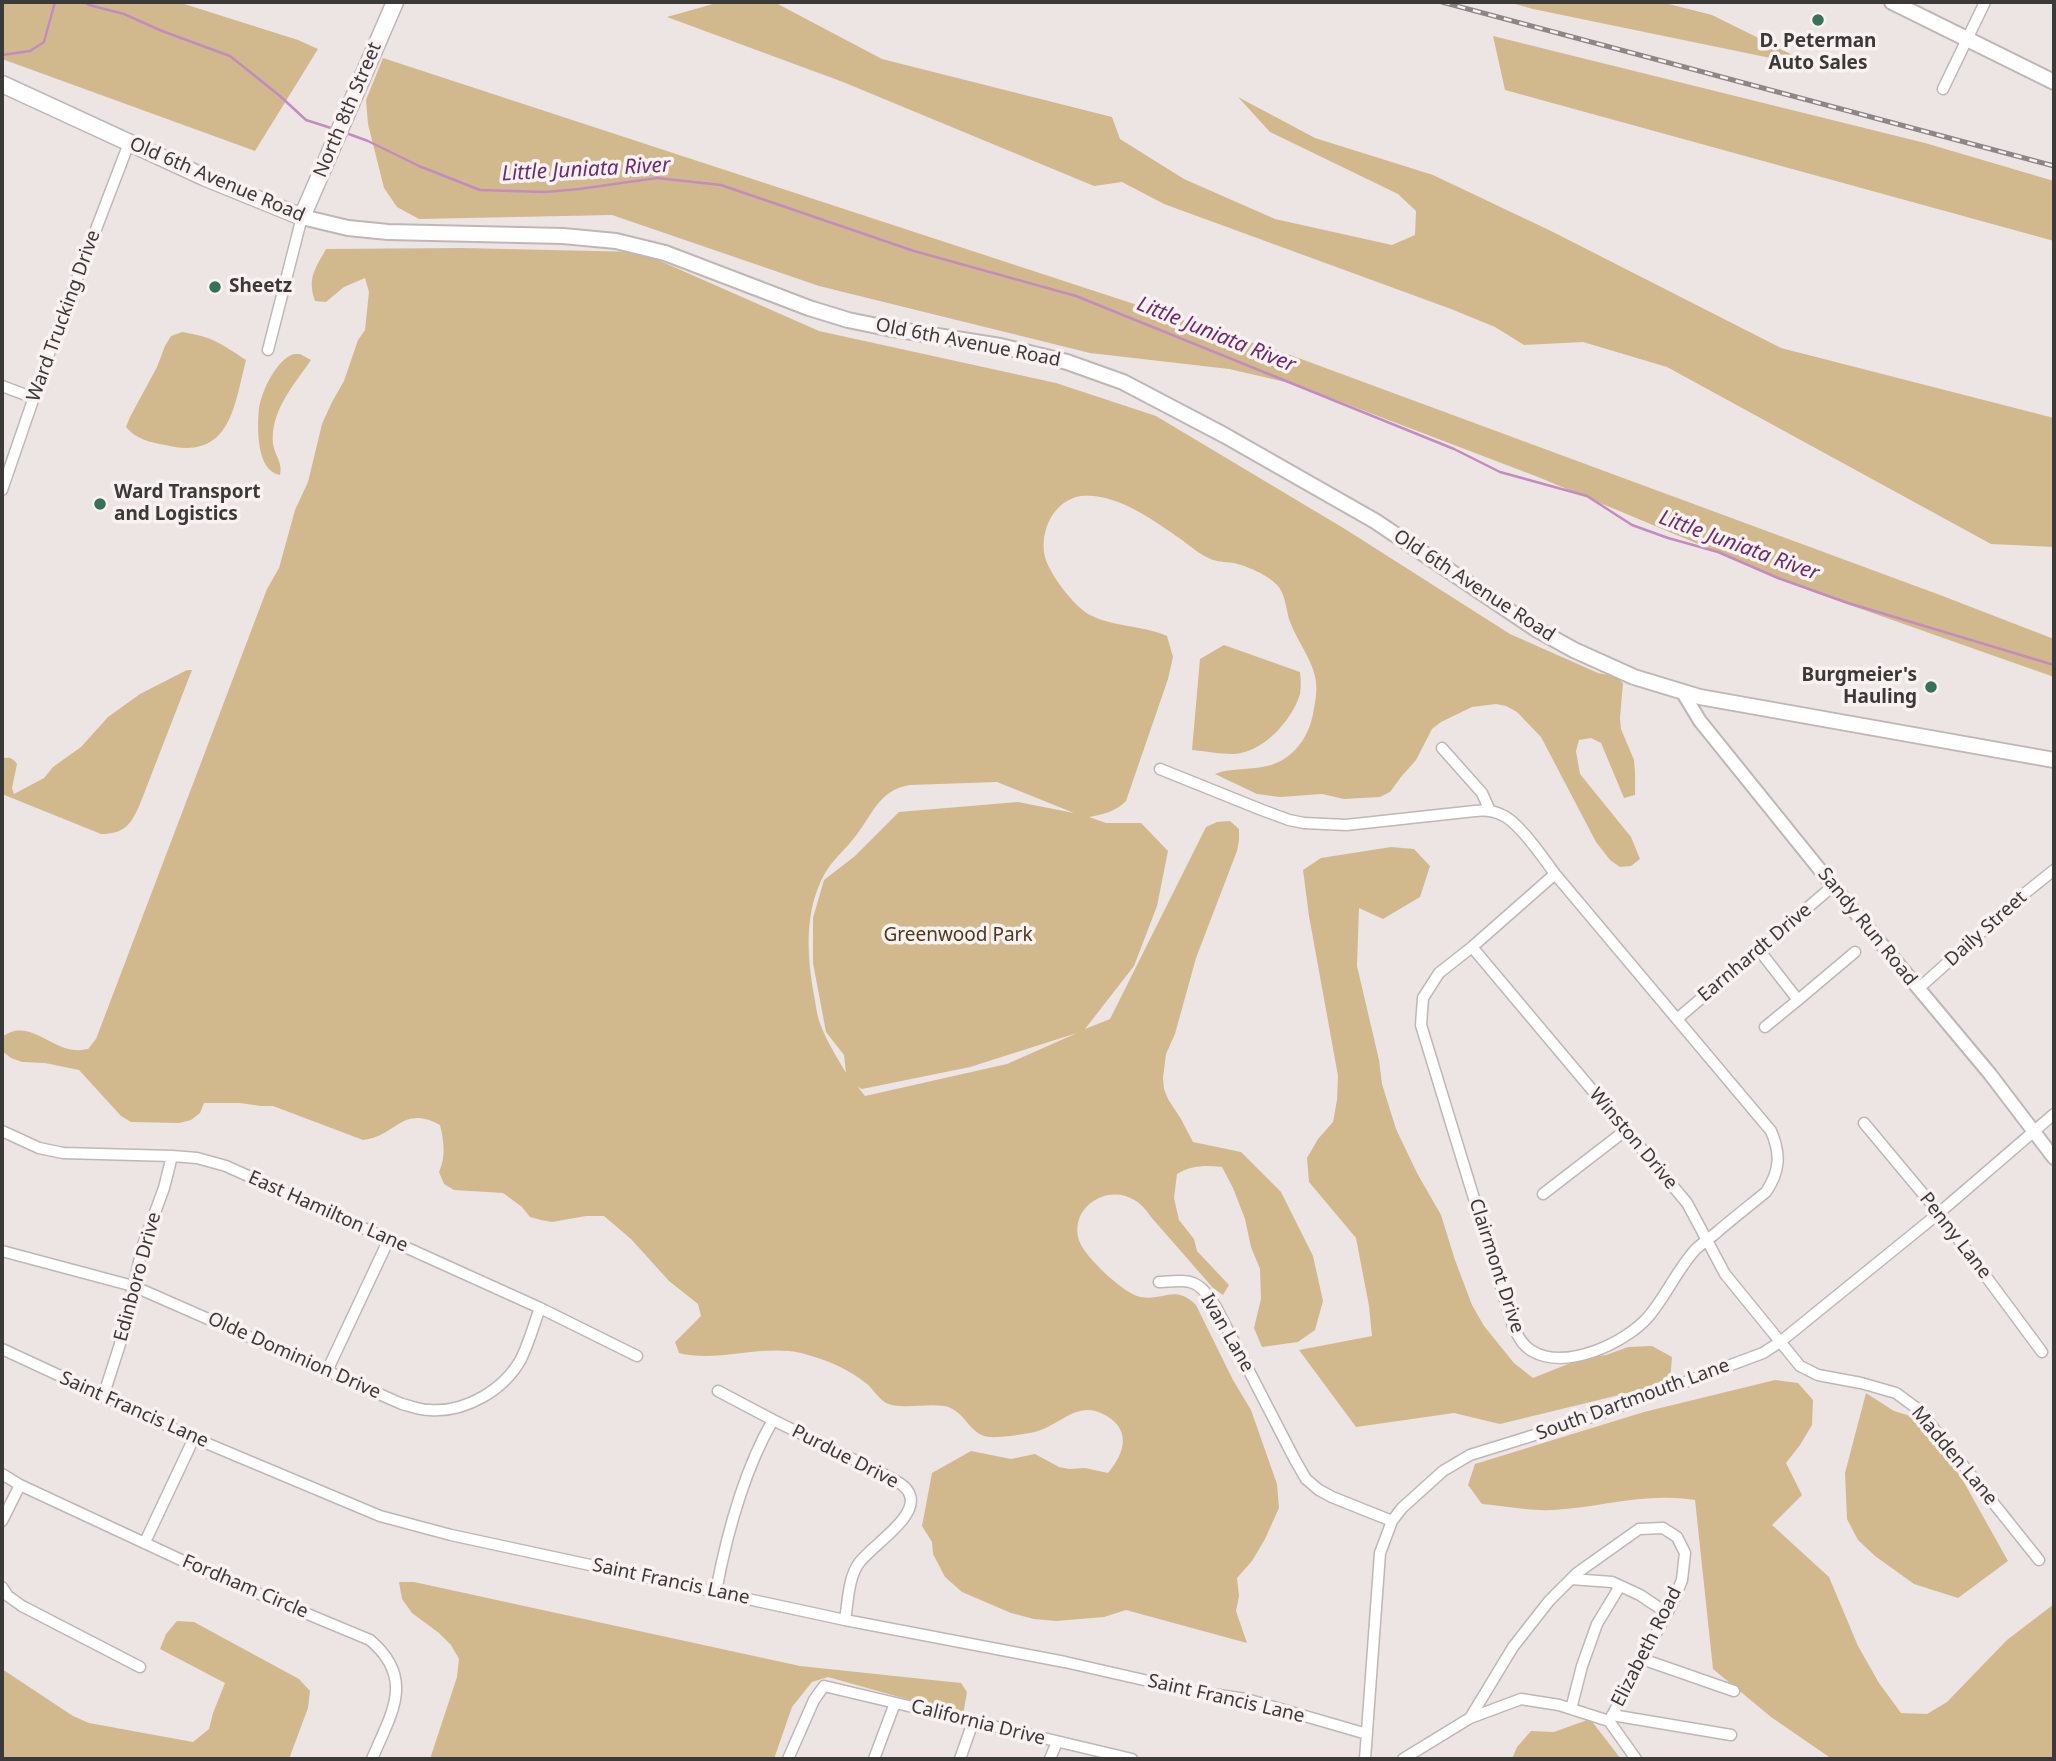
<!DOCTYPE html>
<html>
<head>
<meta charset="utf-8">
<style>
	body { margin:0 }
	#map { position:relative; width:2056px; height:1761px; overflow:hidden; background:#ede4e4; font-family:"Noto Sans",sans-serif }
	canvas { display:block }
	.frame { position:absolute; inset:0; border:4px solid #3c3939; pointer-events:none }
</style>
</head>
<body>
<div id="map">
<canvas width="2056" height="1761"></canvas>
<div class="frame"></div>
</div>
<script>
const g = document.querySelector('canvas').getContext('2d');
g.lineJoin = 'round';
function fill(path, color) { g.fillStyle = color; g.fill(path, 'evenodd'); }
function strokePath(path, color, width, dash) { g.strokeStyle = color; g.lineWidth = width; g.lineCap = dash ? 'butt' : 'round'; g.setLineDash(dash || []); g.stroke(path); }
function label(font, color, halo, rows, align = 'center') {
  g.font = font + ' "Noto Sans",sans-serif'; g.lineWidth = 7; g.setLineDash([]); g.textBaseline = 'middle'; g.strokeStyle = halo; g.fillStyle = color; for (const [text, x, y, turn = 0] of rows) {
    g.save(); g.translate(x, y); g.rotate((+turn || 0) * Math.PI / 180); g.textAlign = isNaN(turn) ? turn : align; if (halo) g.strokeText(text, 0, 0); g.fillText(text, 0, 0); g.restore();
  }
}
const green = new Path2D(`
	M2,2H178L298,40L318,49L255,151L2,59Z
	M720,2H774L882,59L1112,117L1120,139L1184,179L1275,219L1392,245L1415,235L1416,211L1398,194L1270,132L1238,97L1315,138L1433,175L1551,231L1781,348L2054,418V547L1991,544L1667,367L1583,342L1524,345L1495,327L1451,309L1164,204L1122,182L1094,186L843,82L667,17Z
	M1508,2H1661L1712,15L1819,68L1533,9Z
	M1493,36L1925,143L2054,181V241L1505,90Z
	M383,58L1293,356L1940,595L2054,639V677L1813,592L1538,477L1294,384L1229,369L1090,353L819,286L612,215L419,219L397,207L384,188L368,124L366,100Z
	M461,248L640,252L819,331L1056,383L1156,416L1345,529L1510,634L1598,673L1615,676L1623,683L1620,718L1621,729L1634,760L1635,772V795L1624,798L1601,743L1591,738L1579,740L1576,751L1580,774L1631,837L1640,859L1631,866L1620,867L1610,860L1596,842L1541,737L1517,712L1506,706L1496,704L1472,707L1441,722L1432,729L1416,760L1401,777L1390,792L1380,797L1344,799L1322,794L1280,797L1257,794L1215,774C1230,768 1245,770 1262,767C1290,763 1308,740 1313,714C1317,693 1319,682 1310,662C1304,648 1294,634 1289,619C1286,608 1285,593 1277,585C1268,575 1247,566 1234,563C1227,562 1220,562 1213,560C1202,556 1191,547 1182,540C1155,521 1116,492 1081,496C1054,500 1039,531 1045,557C1049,573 1074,607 1090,615C1113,627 1142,625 1167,636L1173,657L1168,679L1126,801C1115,812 1104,814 1089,817L1106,823H1141L1168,851L1157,906L1134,966L1085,1029L1110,1019L1206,827L1217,822L1230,821L1239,829V840L1237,851L1196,958L1175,1034L1166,1054L1163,1078L1164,1089L1168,1099L1181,1119L1193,1142L1241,1152L1281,1192L1313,1256L1323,1301L1315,1330L1298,1342L1262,1347L1254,1328L1261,1299L1260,1269L1251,1247L1245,1219L1233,1188L1222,1167C1206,1165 1191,1165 1177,1174L1174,1198L1179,1220L1194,1239L1197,1251L1229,1285L1223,1295L1213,1288L1151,1217C1122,1170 1062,1205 1081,1245C1089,1260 1125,1295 1141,1297C1165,1301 1175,1284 1196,1305L1233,1380L1251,1410L1277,1484L1279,1508L1265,1539L1252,1561L1237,1578L1239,1596L1236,1611L1247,1643L1126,1610L1104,1617L1056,1621L1034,1619L1011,1613L962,1592L945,1577L933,1554L932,1542L922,1526L932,1473L971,1451L1011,1459L1035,1454L1059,1467L1069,1469L1085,1468L1108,1473C1126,1452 1132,1427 1101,1413C1077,1402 1060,1424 1038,1431C1029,1434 999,1438 990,1437C969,1436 965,1409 944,1406C927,1403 900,1410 886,1403C879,1399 873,1389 867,1384C847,1368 825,1359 801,1353C760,1344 717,1363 679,1353L675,1342L701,1316L698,1304L669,1281L631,1239L604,1216H586L552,1222L541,1220L530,1217L522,1207L503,1193L454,1190L444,1184L439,1172C446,1157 444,1142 440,1125C402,1104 396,1137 363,1140L273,1106H261L240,1103H204L200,1113L191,1120L179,1123L131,1122L121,1116L79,1070L45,1063L22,1062L11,1058L2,1051V1037C28,1017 50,1049 76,1050C80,1051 84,1049 88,1049L96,1039L267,589L279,568L295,510L308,482L322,424L332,402L344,381L358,340L365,330L369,292L365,278L344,287L326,302L315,301C307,278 315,269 326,249ZM997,782L1074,813L1018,802L899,812L855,856L824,880L813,918V963L826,1032L844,1055L846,1073C838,1059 827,1042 821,1026C817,1016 816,1006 814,995C807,955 804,912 824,875C832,860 844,851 854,838C873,815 878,790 910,785ZM1077,1033L1007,1064L865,1096L858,1087L862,1089L970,1067Z
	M182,332C213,337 220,343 246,360C234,408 230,461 165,445C150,442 137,440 126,427L130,417L157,367L165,346L171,336Z
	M294,354H300L311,360C294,385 270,411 273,444C275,456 283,463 280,475C256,471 257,427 259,408C262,390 277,359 294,354Z
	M1224,645L1300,672C1301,679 1301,687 1300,694C1293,718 1267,748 1241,753C1229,756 1205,751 1192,750L1200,659Z
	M187,670H192L140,804C131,825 124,834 101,834L2,794L3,758C10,757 13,758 17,764L12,788L14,794L44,778L53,767L81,747L108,717L140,694Z
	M1391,847L1414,849L1430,866L1420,897L1383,919L1359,908L1357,966L1379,1060L1382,1084L1396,1129L1417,1173L1441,1215L1455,1260L1472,1305L1484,1326L1514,1363L1533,1378L1583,1358L1606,1355L1628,1347L1652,1346L1672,1357L1670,1380L1648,1388L1500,1424L1454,1413L1356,1427L1299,1350L1372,1336L1369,1306L1356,1238L1309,1182L1307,1158L1318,1139L1333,1122L1337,1100L1338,1076L1309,916L1303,870L1321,858Z
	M1775,1380L1798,1383L1813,1400L1812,1425L1800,1445L1786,1463L1802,1495L1772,1525L1829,1577L1858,1646L1879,1683L1901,1713L1927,1714L1947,1702L2007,1640L2054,1604V1759H1832L1771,1717L1713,1669L1695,1500C1645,1492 1602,1507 1553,1510C1530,1511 1505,1506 1482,1504L1468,1485L1475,1464L1644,1412Z
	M1866,1393L1894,1411L1914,1417L1961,1477L2008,1561L1958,1598L1914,1584L1875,1556L1858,1540L1847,1519L1845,1473Z
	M399,1582H414L800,1666L961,1683L967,1692L963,1715L828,1677L812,1682L792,1707L774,1759H430L457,1677L459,1659L451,1645L439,1633L412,1613L402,1599Z
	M177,1621L194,1622L299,1679L310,1691L308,1708L289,1759H2V1669L73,1716L89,1723L193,1742L209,1729L213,1713L225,1683L160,1649L166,1634Z
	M1590,1719L1621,1759H1512L1517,1747L1531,1731L1554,1732Z`);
const stream = new Path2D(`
	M85,2L89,5L124,14L162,31L230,56L280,96L306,120L331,128
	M2,55L30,51L44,42L55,2
	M346,133L368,141L419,166L480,190L545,192L579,189L657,178L721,185L914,251L1076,296L1454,449L1500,472L1587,496L1632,525L1668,538L1718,552L1778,578L1848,603L2054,665`);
const minor = new Path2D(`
	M1943,89L1985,2
	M268,350L302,217
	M2,386L34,398
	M2,490L54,339L129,143
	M1442,748L1482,793L1490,811
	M1160,769L1262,810L1289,820L1304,823L1346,825L1475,811C1484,810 1494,811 1502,815C1518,821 1545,860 1555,874
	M1555,874L1771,1131C1781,1154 1780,1171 1766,1192C1749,1206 1732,1219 1716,1233C1709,1239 1701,1244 1695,1250C1677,1270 1666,1296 1649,1316C1626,1343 1566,1371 1532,1351C1522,1345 1518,1336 1513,1326L1421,1025L1423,998L1439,973L1472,947Z
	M1472,947L1687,1203L1725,1274L1800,1366L1818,1375L1861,1383L1896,1393L1919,1410L2039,1560
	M1759,950L1798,1000L1765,1027
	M1918,989L2024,894L2054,870
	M1798,1000L1855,952
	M1677,1019L1833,886
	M1864,1123L1939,1213L2042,1352
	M2,1131L39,1148L63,1153L172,1156L197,1158L226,1166L540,1308L637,1356
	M1543,1194L1626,1130
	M2,1251L133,1286L402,1404C411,1406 420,1410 429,1410C465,1413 504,1390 521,1359C529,1343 534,1324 540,1308
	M1159,1282C1192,1280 1197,1278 1216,1307L1295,1460L1306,1479L1319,1490L1332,1497L1392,1521
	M2,1349L194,1438L380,1516L451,1535L845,1620L1065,1662L1192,1691L1246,1699L1367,1734
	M327,1371L389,1239
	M718,1391L773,1420L893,1479C899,1483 906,1486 909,1493C921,1516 872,1545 859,1563C848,1578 848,1603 845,1620
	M103,1397L120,1344L143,1245L164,1188L172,1156
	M2,1474L20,1485L209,1573L370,1640C416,1679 391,1714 372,1759
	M2,1521L20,1485
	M145,1542L194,1438
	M1571,1579L1612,1582L1640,1595L1667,1613
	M2,1587L8,1596L22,1606L140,1667
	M716,1591C727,1533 743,1472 773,1420
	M1642,1659L1734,1691
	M1571,1709L1582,1666L1597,1624L1620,1586
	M1612,1715L1731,1735
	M1470,1718L1513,1647L1549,1601L1577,1573L1639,1529L1663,1528L1677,1537L1685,1553L1682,1580L1672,1604L1609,1721
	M788,1759L814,1700L824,1686L1132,1759
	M874,1759L895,1703
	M960,1759L973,1722
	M1050,1759L1057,1742
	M1365,1759L1380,1553L1392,1521L1402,1508L1443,1471L1470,1455L1586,1419L1763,1353L1780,1342L1939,1213L2054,1114
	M1403,1759L1470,1718L1521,1699L1559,1705L1609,1721L1636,1759`);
const tertiary = new Path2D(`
	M1683,693L1700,721L1833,886L1990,1074L2054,1158`);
const secondary = new Path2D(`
	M1892,2L2054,82
	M302,217L348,228L388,232L563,236L616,241L665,253L809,308L848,320L887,328L1000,346L1067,362L1123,382L1224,435L1375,521L1536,629L1574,650L1634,677L1700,697L2054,760`);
const primary = new Path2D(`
	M2,84L206,178L302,217L395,2`);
const rail = new Path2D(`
	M1442,2L2054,166`);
const markers = [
	[1818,20,7,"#38715a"],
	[215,287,7,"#38715a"],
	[100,504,7,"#38715a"],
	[1931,687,7,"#38715a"]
];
const poiNames = [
	["D. Peterman",1818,42,"center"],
	["Auto Sales",1818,64,"center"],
	["Sheetz",229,287],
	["Ward Transport",114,493],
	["and Logistics",114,515],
	["Burgmeier's",1917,676,"right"],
	["Hauling",1917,698,"right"]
];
const streetNames = [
	["North 8th Street",348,110,-67],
	["Old 6th Avenue Road",217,180,23],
	["Ward Trucking Drive",64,316,-70],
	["Old 6th Avenue Road",968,343,11],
	["Old 6th Avenue Road",1474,586,33],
	["Sandy Run Road",1867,927,51],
	["Daily Street",1986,929,-42],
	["Earnhardt Drive",1755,953,-40],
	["Winston Drive",1633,1139,50],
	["East Hamilton Lane",328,1212,24],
	["Penny Lane",1955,1236,52],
	["Clairmont Drive",1496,1266,72],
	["Edinboro Drive",138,1277,-75],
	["Ivan Lane",1227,1333,60],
	["Olde Dominion Drive",294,1356,24],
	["South Dartmouth Lane",1633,1400,-20],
	["Saint Francis Lane",134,1410,24],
	["Madden Lane",1954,1456,50],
	["Purdue Drive",845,1457,27],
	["Saint Francis Lane",671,1582,12],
	["Fordham Circle",245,1587,23],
	["Elizabeth Road",1647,1647,-63],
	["Saint Francis Lane",1226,1699,13],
	["California Drive",978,1723,14]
];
const parkNames = [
	["Greenwood Park",958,936]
];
const waterNames = [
	["Little Juniata River",586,170,-3],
	["Little Juniata River",1216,335,22],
	["Little Juniata River",1739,546,20]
];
fill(green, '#d2b98d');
strokePath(stream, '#c38bbf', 2.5);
strokePath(minor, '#bfb7b6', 13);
strokePath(tertiary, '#bfb7b6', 16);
strokePath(secondary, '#bfb7b6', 18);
strokePath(primary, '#bfb7b6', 19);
strokePath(minor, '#fff', 10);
strokePath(tertiary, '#fff', 12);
strokePath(secondary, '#fff', 14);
strokePath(primary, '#fff', 16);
strokePath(rail, '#8c8686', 5);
strokePath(rail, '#faf2f1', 2.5, [8]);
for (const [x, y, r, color] of markers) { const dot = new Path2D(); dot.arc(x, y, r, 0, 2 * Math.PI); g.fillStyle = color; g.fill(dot); strokePath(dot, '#faf2f1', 2.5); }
label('bold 19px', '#3c3939', '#faf2f1', poiNames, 'left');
label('19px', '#3c3939', '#faf2f1', streetNames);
label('19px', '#4a391b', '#faf2f1', parkNames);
label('italic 21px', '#6e2b6c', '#faf2f1', waterNames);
</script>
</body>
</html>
